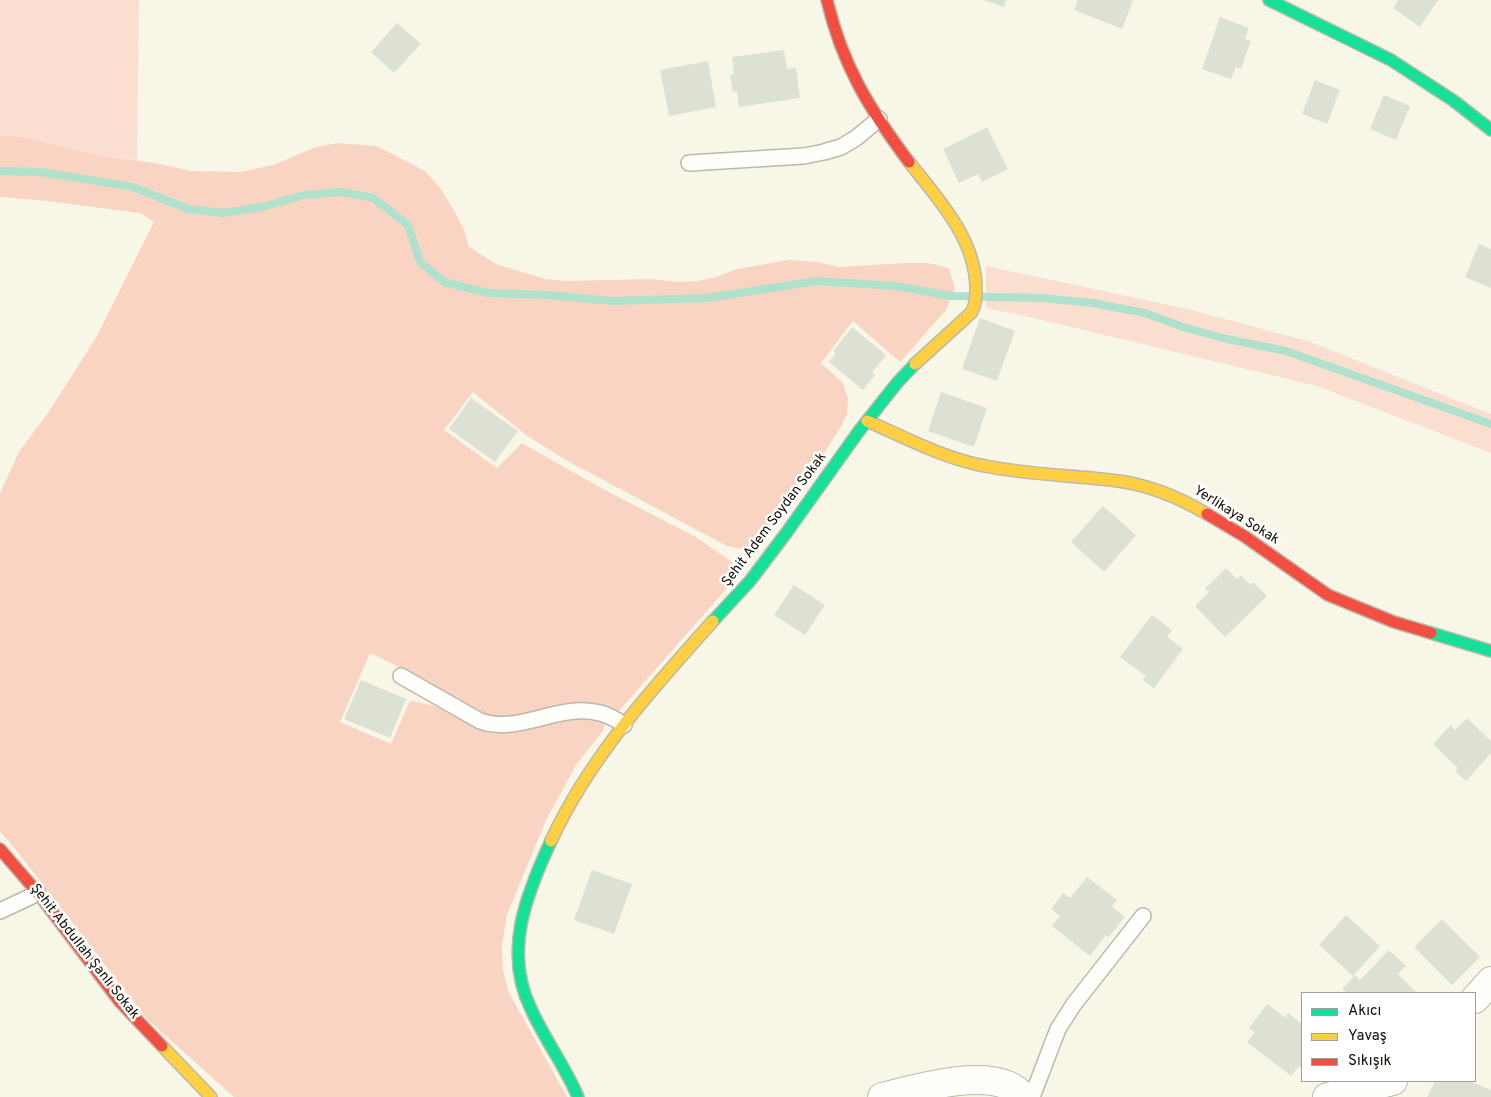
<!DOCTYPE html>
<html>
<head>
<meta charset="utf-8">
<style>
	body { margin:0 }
	#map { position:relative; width:1491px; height:1097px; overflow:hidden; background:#f8f7e7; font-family:Overpass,sans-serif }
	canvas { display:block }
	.legend { position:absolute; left:1301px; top:992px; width:175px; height:90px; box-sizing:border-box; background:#fff; border:1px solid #a09f9b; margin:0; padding:6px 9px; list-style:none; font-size:15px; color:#110f04 }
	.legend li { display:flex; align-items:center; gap:10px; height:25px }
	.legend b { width:25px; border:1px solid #a09f9b }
</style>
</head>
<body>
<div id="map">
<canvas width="1491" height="1097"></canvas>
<ul class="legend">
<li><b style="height:6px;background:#16e098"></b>Akıcı</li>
<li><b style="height:6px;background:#ffcf43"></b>Yavaş</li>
<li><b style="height:6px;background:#f24e42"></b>Sıkışık</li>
</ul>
</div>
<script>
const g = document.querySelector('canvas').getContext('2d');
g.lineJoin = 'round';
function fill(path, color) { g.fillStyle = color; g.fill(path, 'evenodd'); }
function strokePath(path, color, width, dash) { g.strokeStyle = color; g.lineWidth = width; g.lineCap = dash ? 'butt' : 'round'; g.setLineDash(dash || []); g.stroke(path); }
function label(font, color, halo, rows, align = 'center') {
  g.font = font + ' Overpass,sans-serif'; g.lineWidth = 5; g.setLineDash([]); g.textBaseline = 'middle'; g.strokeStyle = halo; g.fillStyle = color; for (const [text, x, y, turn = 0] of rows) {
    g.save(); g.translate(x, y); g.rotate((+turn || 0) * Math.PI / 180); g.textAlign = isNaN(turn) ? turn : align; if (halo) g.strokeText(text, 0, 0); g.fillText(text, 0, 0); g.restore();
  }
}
const green = new Path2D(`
	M0,0H139L137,160L98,155L22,137L0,135Z
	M986,266L1188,309L1311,342L1491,414V453L1317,386L1025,316L986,308Z`);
const forest = new Path2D(`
	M0,135L22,137L98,155L160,164L191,171L240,172L273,165L316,147L337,143L377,146L425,171L441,189L456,214L464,230L469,247L496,264L545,279L566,281L651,279L679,282L698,281L716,277L737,269L789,260L817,262L839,267L905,263H928L949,268L955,288L946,310L900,362L853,321L821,363L843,383L848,399L847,414L842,425L823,455L755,552L727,546L564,459L526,435L473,392L444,430L497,468L522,443L603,489L696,537L743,570L618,712L604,706L572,705L549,708L524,716L491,719L439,692L403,669L370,653L340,722L391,744L410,701C419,703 428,704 437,707C460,715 479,735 505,732L568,715L602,719L605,725L603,731L576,765L546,820L507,915L502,946L503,970L509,993L567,1097H234L148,1020L9,841L0,832V493L19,452L50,410L97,336L154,222L140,213L48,201L0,197Z`);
const stream = new Path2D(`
	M0,171L40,172L133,187L188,209L224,213L262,207L304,195L342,192L373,198L408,225L420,262L444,282L488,293L547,295L612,301L707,298L817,281L895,286L951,296L1042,298L1092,303L1145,313L1186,328L1227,339L1286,351L1491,424`);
const building = new Path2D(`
	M983,0H1006L1004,7Z
	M1078,0H1133L1122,29L1074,10Z
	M1398,0H1438L1420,27L1393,8Z
	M1220,17L1249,28L1245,39L1251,41L1241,69L1236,67L1231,79L1202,69Z
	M397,23L421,44L394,73L371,52Z
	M784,50L787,69L796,68L800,98L739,107L737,91L733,92L730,75H734L732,57Z
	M708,61L716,107L669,116L660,70Z
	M1315,80L1340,90L1327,124L1302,114Z
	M1384,95L1410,106L1396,140L1370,129Z
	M987,127L1008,169L982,182L978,174L959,183L943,149Z
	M1479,244L1491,249V288L1465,277Z
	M980,318L1015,331L997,381L962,369Z
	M852,327L886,355L872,373L875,375L863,390L829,362L836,353L833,351Z
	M941,392L987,408L974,447L928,431Z
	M471,398L518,431L495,462L449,429Z
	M1103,506L1136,535L1104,572L1071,542Z
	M1226,568L1237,579L1241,575L1250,585L1253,582L1267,596L1225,637L1195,606L1209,592L1205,589Z
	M794,585L825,605L805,635L774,615Z
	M1152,615L1172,630L1167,637L1183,649L1154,688L1143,680L1146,676L1120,657Z
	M361,680L406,699L390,738L344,719Z
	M1467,718L1491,741V753L1466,781L1455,771L1458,768L1433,744L1451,725L1455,730Z
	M592,870L632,884L614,934L574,920Z
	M1087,877L1117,900L1112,907L1125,917L1109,937L1106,935L1090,956L1052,926L1060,916L1051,909L1063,893L1070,898Z
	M1346,915L1380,946L1353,976L1319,945Z
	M1442,919L1480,957L1452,985L1414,947Z
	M1389,950L1406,966L1398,974L1417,993H1347L1342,989L1355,975L1360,980Z
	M1267,1004L1286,1018L1288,1013L1302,1024V1068L1299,1066L1291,1076L1247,1042L1255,1032L1249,1028Z
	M1435,1081H1470L1491,1090V1097H1427Z`);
const lane = new Path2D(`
	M689,163L804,156L824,152L841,147L856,138L879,119
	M401,676L480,721C520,735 559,702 600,713C609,715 617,720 624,725
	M0,911L38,893
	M1032,1097L1058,1029L1074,1004L1143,916`);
const street = new Path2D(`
	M1475,999L1491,981
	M882,1097C917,1089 998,1063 1023,1097
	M1327,1097L1393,1081`);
const fast = new Path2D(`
	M1269,0L1391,60L1454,101L1491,130
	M713,621L750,581L787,532L859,431L897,383L915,364
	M1431,633L1491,651
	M551,841C526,895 503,952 531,1009C545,1040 565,1066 578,1097`);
const slow = new Path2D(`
	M909,162C938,199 975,238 976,287C976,296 976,305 971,313L915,364
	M867,421C904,437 945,459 985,466C1029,475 1073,475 1118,481C1149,485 1180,498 1207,514
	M551,841C589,758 653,688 713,621
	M162,1046L211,1097`);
const jam = new Path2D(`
	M827,0C842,65 870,110 909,162
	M1207,514L1244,536L1328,595L1394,622L1431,633
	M0,849L38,893L120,1002L162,1046`);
const streetNames = [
	["Yerlikaya Sokak",1236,516,32],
	["Şehit Adem Soydan Sokak",775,520,-53],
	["Şehit Abdullah Şanlı Sokak",84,952,52]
];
fill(green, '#fadfd0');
fill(forest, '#f9d4c3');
strokePath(stream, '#b0e1cc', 8);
fill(building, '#dde1d4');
strokePath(lane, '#bab9ac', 18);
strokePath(street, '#bab9ac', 30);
strokePath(fast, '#bab9ac', 14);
strokePath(slow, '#bab9ac', 14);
strokePath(jam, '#bab9ac', 14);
strokePath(lane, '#fefefb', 15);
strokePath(street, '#fefefb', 28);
strokePath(fast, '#16e098', 11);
strokePath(slow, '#ffcf43', 11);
strokePath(jam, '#f24e42', 11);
label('14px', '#110f04', '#fff', streetNames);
</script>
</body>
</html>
